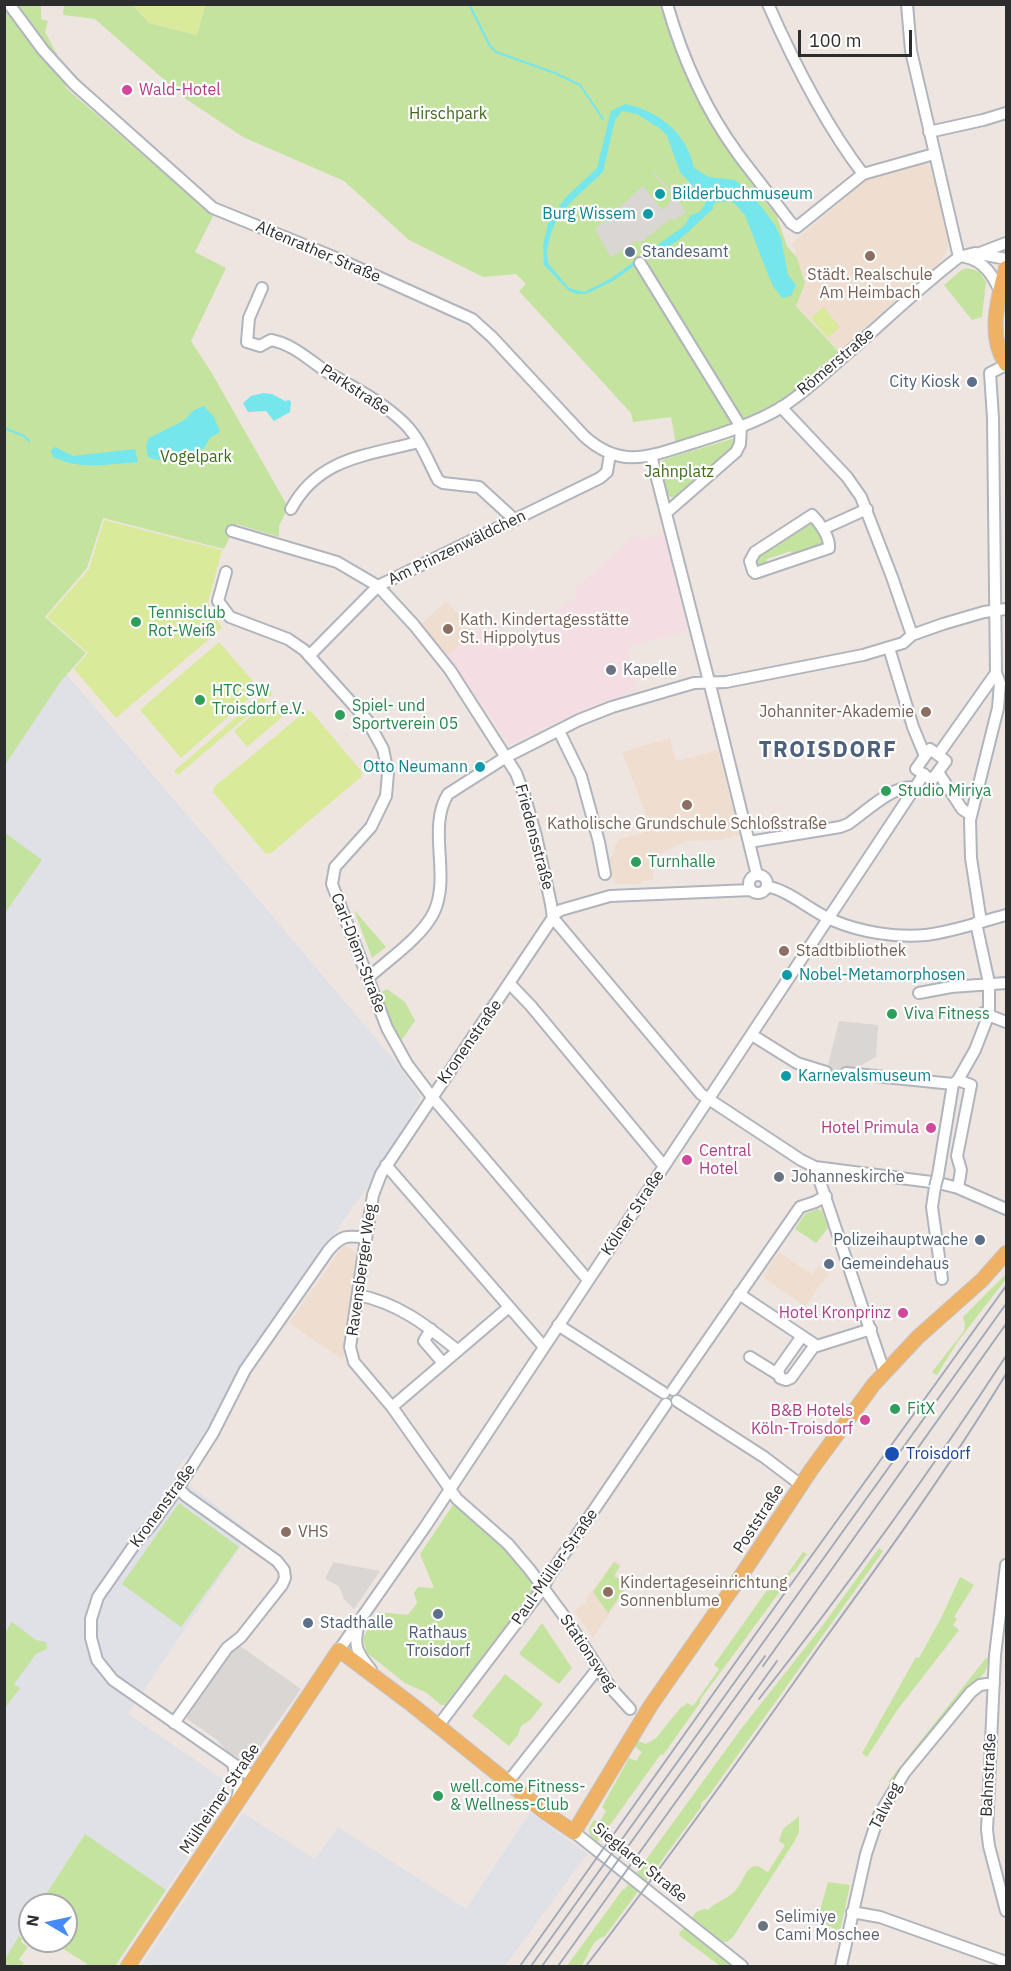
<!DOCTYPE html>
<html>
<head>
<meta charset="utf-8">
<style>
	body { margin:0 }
	#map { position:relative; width:1011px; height:1971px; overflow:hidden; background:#eee5e0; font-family:"IBM Plex Sans",sans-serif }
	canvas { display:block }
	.frame { position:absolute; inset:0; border:6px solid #2d2d2d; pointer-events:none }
	.north { position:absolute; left:18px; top:1893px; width:60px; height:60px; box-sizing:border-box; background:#fff; border:2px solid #ababab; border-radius:50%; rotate:279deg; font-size:16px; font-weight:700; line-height:24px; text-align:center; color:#2d2d2d }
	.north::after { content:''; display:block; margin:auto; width:21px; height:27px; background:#448bf7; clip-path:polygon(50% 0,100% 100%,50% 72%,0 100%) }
	.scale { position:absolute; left:798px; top:30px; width:114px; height:27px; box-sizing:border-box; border:3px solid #2d2d2d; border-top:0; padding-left:8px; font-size:18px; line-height:21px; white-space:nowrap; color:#2d2d2d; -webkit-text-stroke:4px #fff; paint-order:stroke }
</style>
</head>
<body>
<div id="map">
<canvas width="1011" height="1971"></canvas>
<div class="frame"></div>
<div class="north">N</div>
<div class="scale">100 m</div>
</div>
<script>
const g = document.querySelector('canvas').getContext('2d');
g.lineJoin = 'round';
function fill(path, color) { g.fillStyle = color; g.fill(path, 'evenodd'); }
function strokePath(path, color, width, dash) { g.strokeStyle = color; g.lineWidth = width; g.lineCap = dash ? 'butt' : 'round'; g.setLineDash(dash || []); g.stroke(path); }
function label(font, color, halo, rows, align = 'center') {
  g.font = font + ' "IBM Plex Sans",sans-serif'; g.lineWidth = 4.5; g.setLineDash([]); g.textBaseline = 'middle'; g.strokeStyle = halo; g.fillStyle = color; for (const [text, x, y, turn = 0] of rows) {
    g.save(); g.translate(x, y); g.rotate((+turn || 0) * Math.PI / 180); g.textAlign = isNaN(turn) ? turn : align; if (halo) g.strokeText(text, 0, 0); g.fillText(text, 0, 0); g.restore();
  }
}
const industrial = new Path2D(`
	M5,612L67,675L166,790L399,1066L420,1096L416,1107L366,1189L247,1356L210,1425L187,1459L185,1458L174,1473L250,1532L128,1714L230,1784L205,1832L166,1890L84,1835L39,1905H30V1920L5,1959Z
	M530,1812L587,1854L505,1966H141L243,1813L315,1859L338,1827L466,1909Z`);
const education = new Path2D(`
	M923,164L929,165L931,170L948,232V245L945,254L937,266L926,277L919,280L839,351L794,303L804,279L793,253L796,251L791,244L846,197L850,190L865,178Z
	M446,601L476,634L447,655L421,624Z
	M670,738L676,761L718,750L740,835L721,840L686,841L653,857V880L642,881V884H615L608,859L615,852L614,847L619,839L652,830L622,752Z
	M345,1245L358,1254L344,1356L341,1359L289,1323L334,1259L341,1246Z
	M779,1252L812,1274L819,1265L828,1273L830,1276L825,1278L805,1307L763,1277Z
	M614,1561L621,1565L615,1575L629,1584L593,1638L574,1611L587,1602L586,1599Z`);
const medical = new Path2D(`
	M664,533L688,631L627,647L638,690L554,723L510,745L447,655L496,619L512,642L578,596L574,589L635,536L646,539Z`);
const green = new Path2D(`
	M41,4V19L48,21L45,32L60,60L66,88L213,216L195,252L226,268L191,341L213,375L288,507L279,526V537L236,524L224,549L103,518L87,568L45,617L86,653L61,681L5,765L4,5Z
	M64,5H133L149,23L197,35L205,5H663C675,40 687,75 703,109C720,143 745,174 768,205L776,214L787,246L797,258L805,283L796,306L841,354L819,367L798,392L755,417L682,440L676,444L671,417L633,422L631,413L519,291L526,284L516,274L483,277L409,240L344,181L243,137L186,99L95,19L63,15Z
	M966,268L979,271L986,282L982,317L972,320L944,285L960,271Z
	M735,438L736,444L730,451L675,498L668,496L660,465L662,460Z
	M811,521L823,540V546L791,558V551L767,559L766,566H755V556Z
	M5,833L42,860L5,913Z
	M354,910L386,947L372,958Z
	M387,989L405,1002L415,1021L400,1042L380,993Z
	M818,1209L822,1211L828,1228L816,1243L795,1229L805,1214Z
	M1006,1274V1279L958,1341L937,1375L932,1372L964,1331L965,1325L963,1317Z
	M179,1503L239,1547L181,1627L122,1584Z
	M453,1505L457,1506L487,1532L486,1534C501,1546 529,1568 535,1589L445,1705H441L427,1693L405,1683L367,1653L364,1642V1636L379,1612L408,1615L417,1603L414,1593L418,1587L434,1588L420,1554Z
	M879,1548L883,1551L707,1798L701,1803V1807L645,1883L635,1875L741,1729L823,1625Z
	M803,1552L807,1554L794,1572L791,1573L787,1582L700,1700V1703L663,1755L661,1754L597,1843L590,1835L589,1828L594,1820L599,1823L606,1811L602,1807L629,1758L636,1761L642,1752L635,1747L638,1741L646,1744L656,1738L682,1706L683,1707L687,1703L693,1706L719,1669L714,1665L777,1576L783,1580Z
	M614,1562L620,1566L614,1576L628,1585L608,1613L593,1592Z
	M960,1577L974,1585L954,1617L957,1619L953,1625L959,1630L898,1709L867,1757L862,1753L916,1657L919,1658L941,1618Z
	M12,1622L36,1640L46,1642L47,1649L36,1654L14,1684L20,1688L5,1708V1633Z
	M542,1623L572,1668L559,1684L519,1654Z
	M986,1658H989C987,1677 978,1677 967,1689L892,1783L888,1782Z
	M505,1674L543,1704L530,1720L521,1726L518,1735L509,1746L472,1716Z
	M799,1816V1832L794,1842L733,1937L727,1942H721L691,1919L697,1911L705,1909L708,1910C716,1901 730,1899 738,1887C743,1882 745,1868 755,1866C759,1865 765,1871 768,1872L785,1845L779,1841L783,1829Z
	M85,1834L166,1890L115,1966H86L87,1964L51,1941H66V1905H39Z
	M630,1882L639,1890L605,1936C590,1941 590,1955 581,1966H567L623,1889L624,1890Z
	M828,1882L850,1885L840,1931L817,1921Z
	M685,1926L734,1966H720L680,1936L679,1934Z
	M19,1936L22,1938L21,1942L28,1947L19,1959L24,1963L21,1966H5V1959Z`);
const pitch = new Path2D(`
	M133,5H205L197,35L149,23Z
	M823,307L840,327L828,338L811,318Z
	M104,520L222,550L208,603L222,628L116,718L74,669L88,653L47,617L89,569Z
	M219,642L260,689L181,758L140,710Z
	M269,689L273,694L178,775L174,771Z
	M269,701L282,717L247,747L234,731Z
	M307,710L311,711L362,772L361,777L270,854L265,853L213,792L214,787Z`);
const plaza = new Path2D(`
	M653,171L676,196L686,212L674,221L672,218L640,243L638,240L611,257L595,229L607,219L600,211L604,208L611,215L643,186L655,201L652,203L655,201L661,209H664L674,197L652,172Z
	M839,1021L878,1025L876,1057L846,1074L826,1073Z
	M333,1562L380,1571L354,1609L344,1599L339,1586L325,1579Z
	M236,1643L301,1689L253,1757L246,1760L229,1753L216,1739L187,1719V1712Z`);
const water = new Path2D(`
	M625,104C659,111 687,133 694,168L709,177L735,180L751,193L775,225L781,238L788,275L796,285L791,296L782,298L773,286L767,272L745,215L734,203L728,201L714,203L713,209C694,225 677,247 651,254L613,281L586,294H576L568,290L544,265L543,245L548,224L565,198L597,168L611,111ZM622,111L637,114L662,130L667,136L680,172L701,195L704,197L708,194L709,197L700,212L691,215L684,226L610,279L584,292L569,288L548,263L547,250L551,233L556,221L571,202L603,172L615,120Z
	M263,393L272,394L285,401L289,400L291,402L290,412L274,421L266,411L248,412L243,403L251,396Z
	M204,406L214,417L220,431C218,434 215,435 212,436C208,439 207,445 204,448C192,459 163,464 148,457L146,446L149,438L183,421L194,410Z
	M55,447L73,456L135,449L138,462C108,464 79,471 52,456L51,450Z`);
const stream = new Path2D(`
	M469,4L490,46L496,52L555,73L580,85L603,119
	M4,428L24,436L29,441`);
const minor = new Path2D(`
	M9,4L43,50L74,84L213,208L336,258L472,319L492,337L584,436C620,469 648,457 689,444C721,434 754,424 782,407C804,393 823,375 842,358C881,325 918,288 959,257L975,253L1006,259
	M667,4C682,57 705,109 738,154C755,177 774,200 791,223L797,227L863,174L934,154
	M768,4C794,63 824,123 863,174
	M907,4L911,51L959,257
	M929,132L983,120L1006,113
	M980,253L1006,243
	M965,257C985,261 993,276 1001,293
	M640,263L741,427L740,444L736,452L666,513
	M262,288L249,318L247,342L260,346L271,340C293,344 309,360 327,372C354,388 382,401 405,424C420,439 428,461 438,480L443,483L479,487L515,520
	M781,407L847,477L861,497L892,577L912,635
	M651,455L713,697L757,875
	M291,509C319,457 367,456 418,442
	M812,515C820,523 830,537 829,548L755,573L753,571L750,561L755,552Z
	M823,529L867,509
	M232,531L337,562L378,586L414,625L450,670L516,773L524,794L536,836L551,904L553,918
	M226,572L218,601L230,617L288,639L304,650L367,720L383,749L388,773L386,796L371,827L335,867L332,884L387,1028L407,1064L432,1097L588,1280
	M889,648L913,727L925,756
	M309,656L378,586L600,478L607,472L610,454
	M559,731L581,776L599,842L605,874
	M930,749L946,761L932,780L916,769Z
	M938,755L996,673L993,418L990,373L1006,365
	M938,772L962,809L971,815
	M749,842L840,827L848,824C863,814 896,782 915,788
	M749 884a9 9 0 1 1 18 0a9 9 0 1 1-18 0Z
	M767,886C792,892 809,910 832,920C860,932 896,938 926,935C953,932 980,922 1006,915
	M553,918L701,1094L801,1160L815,1167L939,1183L958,1188L1006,1209
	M981,922L971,858L970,820L998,708L1000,683L996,673
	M368,978C389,959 422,937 434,912C451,876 427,827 448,794L506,757L579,720L612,707L694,683L726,682L863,655L903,643L912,635L943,624L984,612L1006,609
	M510,984L531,1006L664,1166
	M919,993L951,987L1006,983
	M983,1013L1006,1022
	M752,1035L797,1063L826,1072
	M846,1073L953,1084
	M386,1165L544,1347
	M815,1167L884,1371
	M938,1175L953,1084L958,1080L975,1050L989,1014V983L976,923
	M935,1187L932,1207L942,1279
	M958,1188L961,1170L957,1156L971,1085L958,1080
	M739,1294L817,1346L871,1329
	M358,1295C398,1303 426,1325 457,1350
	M558,1325L664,1393
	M431,1329L424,1341L443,1363
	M802,1336L778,1370L780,1378L786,1380L791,1378L815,1345
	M750,1357L779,1375
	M673,1390L800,1207L815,1202L826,1196
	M677,1401L764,1457L801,1485
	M392,1407L509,1307
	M1006,1565L995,1655L987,1830L989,1846L1006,1911
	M358,1627C353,1649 359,1654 371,1670
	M339,1650L425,1527L924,774
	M630,1709L611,1688L567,1620L530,1570L508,1544L457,1499L392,1407L354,1362L350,1347L363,1258L373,1195L381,1174L556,913L561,910L610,896L751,890
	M174,1723L227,1648L241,1637L282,1585L285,1578L284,1570L277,1561L186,1496L178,1488
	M438,1726L543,1588L549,1576L666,1404
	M233,1764L239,1791L236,1802
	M254,1778L113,1680L97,1660L91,1638V1619L98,1597L137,1541L152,1524L178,1488L213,1433L245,1370L328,1251C341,1235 347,1235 366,1238
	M508,1782L598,1668
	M574,1832L742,1966
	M852,1912L880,1917L1006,1962
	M841,1966L866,1854L879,1815L905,1772L971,1692L980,1685L994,1683`);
const major = new Path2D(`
	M1006,268C998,298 987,336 1006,364
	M128,1966L339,1650L411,1704L546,1813L574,1832L651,1705L739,1579L811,1470L874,1384L918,1337L982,1280L1006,1253`);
const rail = new Path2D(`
	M763,1666L1006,1324
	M759,1699C846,1588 929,1474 1006,1356
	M520,1966L789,1587L1006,1286
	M531,1966L1006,1304
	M542,1966L765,1656
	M558,1966L777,1661
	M586,1966C666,1862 743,1755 819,1647C884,1558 949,1468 1006,1374`);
const minorBridge = new Path2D(`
	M935,1187L938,1175`);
const markers = [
	[127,90,6,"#d1479c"],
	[660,194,6,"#0f9aa8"],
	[648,214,6,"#0f9aa8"],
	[630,252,6,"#5c6f8a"],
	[870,256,6,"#8d6e63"],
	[972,382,6,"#5c6f8a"],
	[136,622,6,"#2e9e5b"],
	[448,629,6,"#8d6e63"],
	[611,670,6,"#6b7280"],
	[200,700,6,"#2e9e5b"],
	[926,712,6,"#8d6e63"],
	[340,715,6,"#2e9e5b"],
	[480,767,6,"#0f9aa8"],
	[886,791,6,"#2e9e5b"],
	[687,805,6,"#8d6e63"],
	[636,862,6,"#2e9e5b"],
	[784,951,6,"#8d6e63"],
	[787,975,6,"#0f9aa8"],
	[892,1014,6,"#2e9e5b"],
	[786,1076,6,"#0f9aa8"],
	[931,1128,6,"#d1479c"],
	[687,1160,6,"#d1479c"],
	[779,1177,6,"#6b7280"],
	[980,1240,6,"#5c6f8a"],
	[829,1264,6,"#5c6f8a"],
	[903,1313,6,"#d1479c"],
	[895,1409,6,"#2e9e5b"],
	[865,1420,6,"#d1479c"],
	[892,1454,8,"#1a4fb4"],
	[286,1532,6,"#8d6e63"],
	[608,1592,6,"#8d6e63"],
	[438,1614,6,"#5c6f8a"],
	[308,1623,6,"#5c6f8a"],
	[438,1796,6,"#2e9e5b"],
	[763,1926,6,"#6b7280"]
];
const hotelNames = [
	["Wald-Hotel",139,90,"left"],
	["Hotel Primula",919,1128],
	["Central",699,1151,"left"],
	["Hotel",699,1169,"left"],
	["Hotel Kronprinz",891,1313],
	["B&B Hotels",853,1411],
	["Köln-Troisdorf",853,1429]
];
const parkNames = [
	["Hirschpark",448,114],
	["Vogelpark",196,457],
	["Jahnplatz",679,472]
];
const cultureNames = [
	["Bilderbuchmuseum",672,194],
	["Burg Wissem",636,214,"right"],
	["Otto Neumann",468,767,"right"],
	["Nobel-Metamorphosen",799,975],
	["Karnevalsmuseum",798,1076]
];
const streetNames = [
	["Altenrather Straße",318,252,23],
	["Römerstraße",836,362,-40],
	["Parkstraße",355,390,33],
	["Am Prinzenwäldchen",457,548,-26],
	["Friedensstraße",534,837,75],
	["Carl-Diem-Straße",358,953,69],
	["Kronenstraße",470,1042,-55],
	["Kölner Straße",633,1213,-56],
	["Ravensberger Weg",362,1270,-82],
	["Kronenstraße",163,1506,-54],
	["Poststraße",759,1519,-57],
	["Paul-Müller-Straße",555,1567,-55],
	["Stationsweg",588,1653,56],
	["Bahnstraße",989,1775,-87],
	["Mülheimer Straße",220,1799,-56],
	["Talweg",886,1806,-63],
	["Sieglarer Straße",640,1863,39]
];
const serviceNames = [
	["Standesamt",642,252],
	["City Kiosk",960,382,"right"],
	["Polizeihauptwache",968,1240,"right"],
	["Gemeindehaus",841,1264],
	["Stadthalle",320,1623],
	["Rathaus",438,1633,"center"],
	["Troisdorf",438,1651,"center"]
];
const educationNames = [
	["Städt. Realschule",870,275,"center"],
	["Am Heimbach",870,293,"center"],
	["Kath. Kindertagesstätte",460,620],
	["St. Hippolytus",460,638],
	["Johanniter-Akademie",914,712,"right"],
	["Katholische Grundschule Schloßstraße",687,824,"center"],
	["Stadtbibliothek",796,951],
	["VHS",298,1532],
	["Kindertageseinrichtung",620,1583],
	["Sonnenblume",620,1601]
];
const leisureNames = [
	["Tennisclub",148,613],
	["Rot-Weiß",148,631],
	["HTC SW",212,691],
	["Troisdorf e.V.",212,709],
	["Spiel- und",352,706],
	["Sportverein 05",352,724],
	["Studio Miriya",898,791],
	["Turnhalle",648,862],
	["Viva Fitness",904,1014],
	["FitX",907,1409],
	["well.come Fitness-",450,1787],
	["& Wellness-Club",450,1805]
];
const worshipNames = [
	["Kapelle",623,670],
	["Johanneskirche",791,1177],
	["Selimiye",775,1917],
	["Cami Moschee",775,1935]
];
const transitNames = [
	["Troisdorf",906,1454]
];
const districtNames = [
	["TROISDORF",828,751]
];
fill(industrial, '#e0e0e7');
fill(education, '#efded0');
fill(medical, '#f4dee3');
fill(green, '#c4e39e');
fill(pitch, '#d9ea9a');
fill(plaza, '#dad6d3');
fill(water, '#76e6ed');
strokePath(stream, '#76e6ed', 2);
strokePath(minor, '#b0b5bd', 14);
strokePath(major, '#c4c4c4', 16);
strokePath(minor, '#fff', 10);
strokePath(major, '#efb164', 14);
strokePath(rail, '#a2a9b7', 2);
strokePath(minorBridge, '#b0b5bd', 14, []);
strokePath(minorBridge, '#fff', 10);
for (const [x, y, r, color] of markers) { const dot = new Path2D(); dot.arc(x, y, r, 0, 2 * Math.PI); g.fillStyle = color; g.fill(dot); strokePath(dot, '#fff', 2); }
label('16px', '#b23c85', '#fff', hotelNames, 'right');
label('16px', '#3d6a1c', '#fff', parkNames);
label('16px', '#0d838f', '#fff', cultureNames, 'left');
label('16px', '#2d2d2d', '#fff', streetNames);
label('16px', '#4e5e75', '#fff', serviceNames, 'left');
label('16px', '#785e54', '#fff', educationNames, 'left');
label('16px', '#27864d', '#fff', leisureNames, 'left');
label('16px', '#5b616d', '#fff', worshipNames, 'left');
label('16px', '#164399', '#fff', transitNames, 'left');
g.letterSpacing = '1.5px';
label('bold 22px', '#4d607d', '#fff', districtNames);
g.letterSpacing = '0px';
</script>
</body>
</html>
